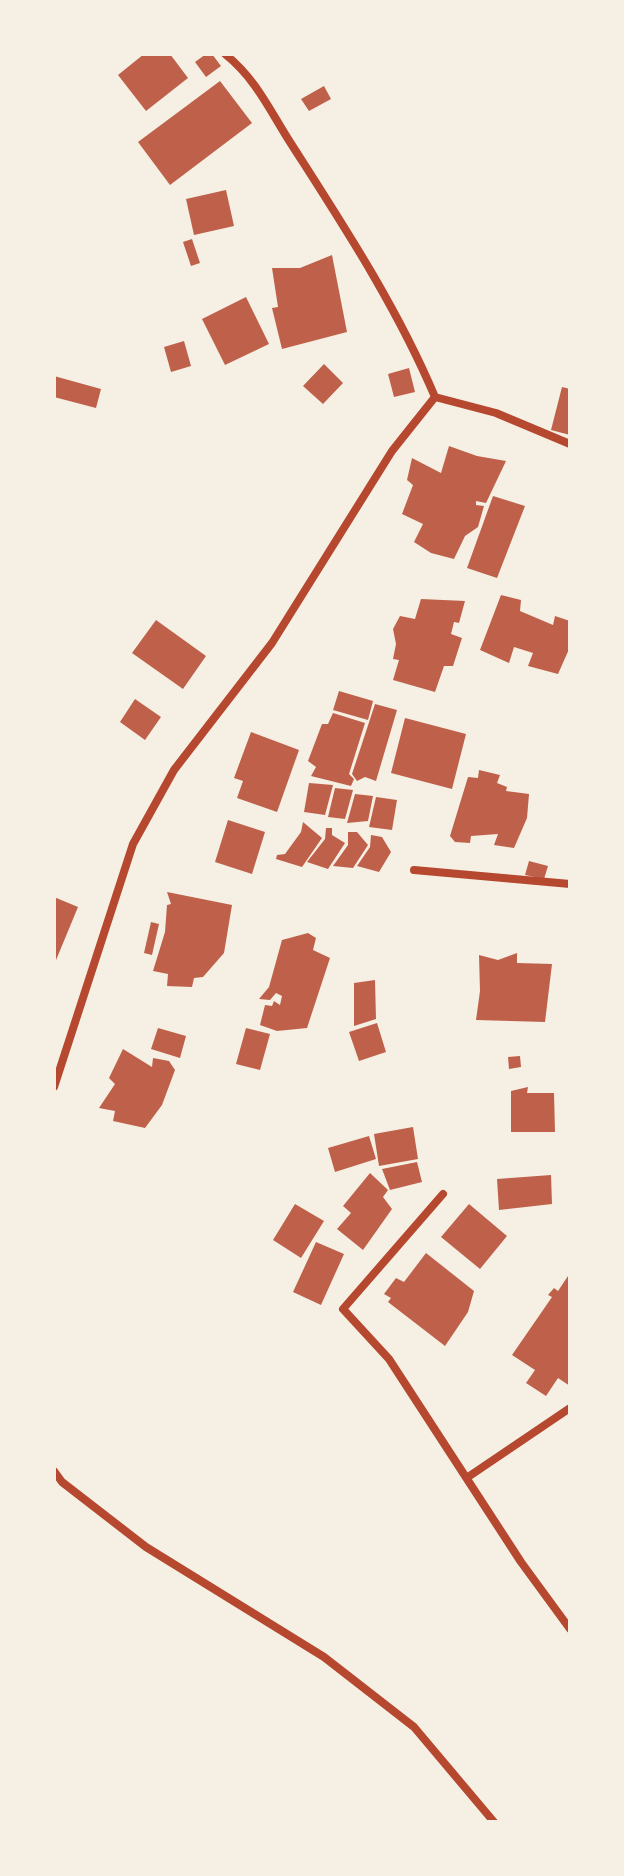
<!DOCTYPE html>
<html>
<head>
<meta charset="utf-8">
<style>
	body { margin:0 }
	#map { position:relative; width:624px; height:1876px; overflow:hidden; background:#f6efe4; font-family:"IBM Plex Serif",serif }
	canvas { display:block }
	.frame { position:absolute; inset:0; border:56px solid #f6efe4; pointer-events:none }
</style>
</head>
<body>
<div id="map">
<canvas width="624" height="1876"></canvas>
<div class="frame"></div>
</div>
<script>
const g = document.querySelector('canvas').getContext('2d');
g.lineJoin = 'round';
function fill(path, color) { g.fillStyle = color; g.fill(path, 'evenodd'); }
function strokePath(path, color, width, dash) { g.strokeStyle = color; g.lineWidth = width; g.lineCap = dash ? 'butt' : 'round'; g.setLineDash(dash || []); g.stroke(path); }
const building = new Path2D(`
	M144,54H170L188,78L146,111L118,75Z
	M206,54H212L221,66L206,77L195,62Z
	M220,81L252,123L170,185L138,142Z
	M324,86L331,99L309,111L301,99Z
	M226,190L234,226L194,235L186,199Z
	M192,239L200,263L191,266L183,242Z
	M332,255L347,332L282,349L272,308L278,307L272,268H300Z
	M246,297L269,344L225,365L202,319Z
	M184,341L191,366L171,372L164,347Z
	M324,364L343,383L323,404L303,386Z
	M409,368L415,392L394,397L388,374Z
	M54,376L101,389L96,408L54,397Z
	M562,387L570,389V435L551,430Z
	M449,446L477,456L506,461L486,503L476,501V505L484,506L478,527L465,536L454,559L431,553L414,542L423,524L402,514L413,485L407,480L412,458L441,473Z
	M493,496L525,506L497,578L467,568Z
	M501,595L521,600L520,611L553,625L555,616L570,621V647L558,674L528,666L533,653L514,647L509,663L480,650Z
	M421,599L465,601L459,623L454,622L451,634L462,638L453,666H444L435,692L393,680L399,660L393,659L396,644L393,629L400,616L415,619Z
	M156,620L206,656L183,689L132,653Z
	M339,691L373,701L368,720L333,710Z
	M135,699L161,717L145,740L120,722Z
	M375,704L397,710L376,781L365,777L357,781L352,774Z
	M333,713L365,723L349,774L354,779L351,786L311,776L316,767L308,761L322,724H328Z
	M405,718L466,734L452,789L391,773Z
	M251,732L299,750L277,812L237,798L243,781L234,778Z
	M479,770L500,775L497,783L507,787L506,791L529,794L527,818L514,848L494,845L498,834L471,836L470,843L455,842L450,836L468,777L478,778Z
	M309,783L333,785L325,815L304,812Z
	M335,788L353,790L345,819L328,817Z
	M355,794L373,796L368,821L347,823Z
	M376,797L397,800L392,830L369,827Z
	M228,820L265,832L252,874L215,862Z
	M303,822L322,838L302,867L276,859L277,855L285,854L301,832Z
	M326,828H332V835L345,843L328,869L307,862L325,839Z
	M348,832H357L368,845L353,868L333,866L348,845Z
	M371,835L382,837L391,852L379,872L357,866L370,847Z
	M529,861L548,866L544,879L525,875Z
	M167,892L232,905L224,953L203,977L194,978L192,987L167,986L168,974L153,971L165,932L167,905L171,904Z
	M54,897L78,907L54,965Z
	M151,922L159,924L152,955L144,953Z
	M308,933L316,938L313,950L330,958L307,1028L277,1031L260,1025L265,1005L272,1006L274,1001L280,1005L282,996L276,993L270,1000L259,999L269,987L282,940Z
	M517,953V963L552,964L545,1022L476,1020L480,991L479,955L498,960Z
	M375,980L376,1019L354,1026V983Z
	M377,1023L386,1052L359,1061L349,1032Z
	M158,1028L186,1036L180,1058L151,1049Z
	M246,1028L270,1034L260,1070L236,1064Z
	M123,1049L152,1067L153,1058L169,1061L175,1070L162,1105L145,1128L113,1121L115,1111L99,1108L115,1084L109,1078Z
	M520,1056L521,1067L509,1069L508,1057Z
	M528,1087L527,1093H554L555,1132H511V1091Z
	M413,1127L418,1159L379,1166L374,1134Z
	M369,1136L376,1159L335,1172L328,1148Z
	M417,1162L422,1182L390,1190L382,1169Z
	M370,1173L388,1190L383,1197L392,1209L363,1250L337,1229L351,1213L343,1206Z
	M551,1175L552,1204L499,1210L497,1179Z
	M295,1204L324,1221L301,1258L273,1240Z
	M469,1204L507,1236L480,1269L441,1237Z
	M316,1242L344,1254L321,1305L293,1292Z
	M426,1253L474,1291L468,1312L445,1346L388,1302L391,1298L384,1294L396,1278L404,1282Z
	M570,1273V1386L558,1378L546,1396L526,1383L535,1370L512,1355L552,1297L548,1295L554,1288L558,1291Z`);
const minor = new Path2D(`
	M225,54C256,79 269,109 290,142C343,225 396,305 435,397
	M414,870L570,884
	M54,1087L133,844L174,770L272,643L392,451L435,397L496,413L570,444
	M443,1194L343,1309L389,1359L521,1562L570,1629
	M54,1471L62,1482L146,1547L324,1657L414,1727L494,1822
	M468,1477L570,1408`);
fill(building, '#bf614a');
strokePath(minor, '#b5482f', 8);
</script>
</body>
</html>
